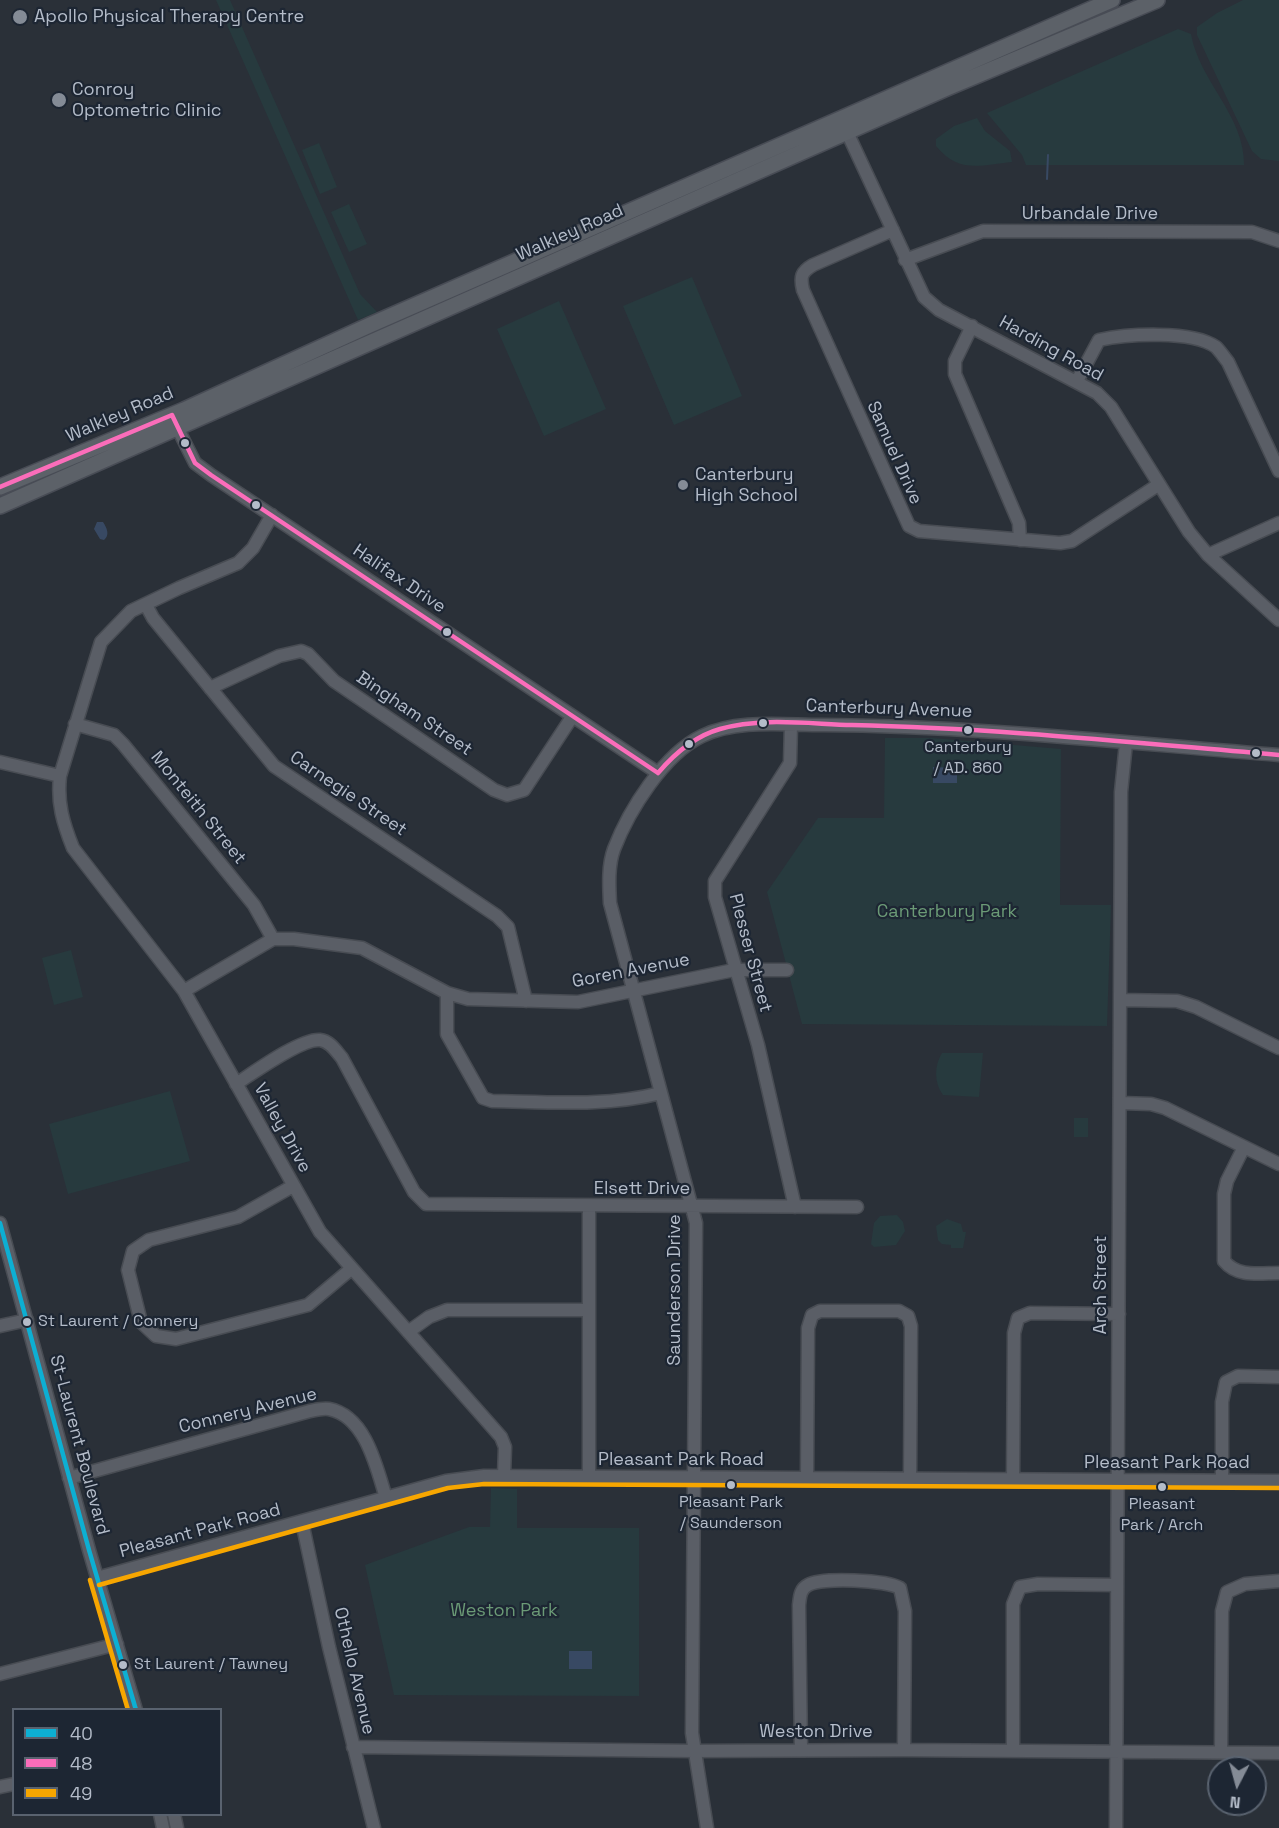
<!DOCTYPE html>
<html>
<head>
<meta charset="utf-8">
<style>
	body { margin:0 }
	#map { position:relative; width:1279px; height:1828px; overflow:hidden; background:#2a3038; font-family:"Space Grotesk",sans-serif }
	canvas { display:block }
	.legend { position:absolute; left:12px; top:1708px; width:210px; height:108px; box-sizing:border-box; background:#1d2633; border:2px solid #59626f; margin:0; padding:8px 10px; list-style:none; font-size:18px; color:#b4bcc9 }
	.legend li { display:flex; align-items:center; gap:12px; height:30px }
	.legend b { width:30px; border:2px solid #59626f }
	.north { position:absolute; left:1207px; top:1756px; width:60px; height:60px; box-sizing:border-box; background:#1d2633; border:2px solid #59626f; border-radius:50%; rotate:186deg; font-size:16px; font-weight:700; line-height:24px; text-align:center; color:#b4bcc9 }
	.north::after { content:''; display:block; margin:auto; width:21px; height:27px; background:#848b96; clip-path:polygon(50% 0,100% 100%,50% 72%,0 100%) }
</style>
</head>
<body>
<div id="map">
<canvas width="1279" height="1828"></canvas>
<ul class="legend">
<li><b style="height:8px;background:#0dafd3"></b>40</li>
<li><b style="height:8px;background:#fb6dba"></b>48</li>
<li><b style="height:8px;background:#f7a600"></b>49</li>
</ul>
<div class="north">N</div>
</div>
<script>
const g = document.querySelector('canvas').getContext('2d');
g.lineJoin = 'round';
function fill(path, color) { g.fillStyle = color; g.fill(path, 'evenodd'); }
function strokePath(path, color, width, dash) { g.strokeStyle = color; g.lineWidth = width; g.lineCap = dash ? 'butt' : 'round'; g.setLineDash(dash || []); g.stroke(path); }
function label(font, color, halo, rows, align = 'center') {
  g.font = font + ' "Space Grotesk",sans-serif'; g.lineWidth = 4.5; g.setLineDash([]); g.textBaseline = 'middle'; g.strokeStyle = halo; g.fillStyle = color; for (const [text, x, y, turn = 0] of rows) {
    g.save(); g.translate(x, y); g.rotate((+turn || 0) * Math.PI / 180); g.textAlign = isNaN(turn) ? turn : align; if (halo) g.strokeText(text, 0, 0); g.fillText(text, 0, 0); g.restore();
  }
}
const green = new Path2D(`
	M216,0H230L360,294L377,312L358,320Z
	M1243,0H1279V161L1261,159L1252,151L1197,35V27L1217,13Z
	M1178,29L1191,34C1199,81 1245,116 1244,165H1026L1022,155L987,113Z
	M977,118L985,131L1010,151L1012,162C980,165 959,174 936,146V139L954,126Z
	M319,143L337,187L320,194L302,150Z
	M349,204L367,244L349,252L331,212Z
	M692,277L742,396L674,425L623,306Z
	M559,301L606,409L544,436L497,329Z
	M885,738H932L1061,749L1060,905H1111L1107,1026L802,1024L767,892L818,818H884Z
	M71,950L83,997L54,1005L42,958Z
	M942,1053H983L979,1097L943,1095C934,1083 934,1066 942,1053Z
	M170,1091L190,1161L68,1194L49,1124Z
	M1074,1118H1088V1137H1074Z
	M897,1215L903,1222L905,1231L896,1245L874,1247L871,1244L874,1223L880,1216Z
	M947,1219L961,1224L963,1232H966L963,1248H951V1245L942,1244L938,1240L936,1226Z
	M491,1488L517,1489V1528H639V1696L394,1695L365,1565L469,1527H490Z`);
const water = new Path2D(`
	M97,522H103C107,528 110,535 104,540L100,539L94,529Z
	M933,767L957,768V783H933Z
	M569,1651H592V1669H569Z`);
const stream = new Path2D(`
	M1047,179L1048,155`);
const minor = new Path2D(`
	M847,132L924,297L939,310L1097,393L1111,407L1189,532L1208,555L1279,620
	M893,230L813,265C801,272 800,277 803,290L909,526L919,531L1060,543L1072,541L1158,485
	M905,260L983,231L1252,232L1279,241
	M972,326L955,361V374L1019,523L1020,540
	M1077,381L1099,340C1127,334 1192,330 1216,347C1220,351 1224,357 1228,362L1279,471
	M174,421L195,463L211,475L658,773
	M272,515L253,548L238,563L179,588L131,611L101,642L60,776C57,803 63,823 73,848L184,991L320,1232L501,1437L505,1447L504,1476
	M1208,555L1279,523
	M146,605L153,618L274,766L497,916L508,927L526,1001
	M210,688L279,656L301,651L308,654L334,681L494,790L507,795L524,790L572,717
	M75,724L114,735L123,744L254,905L273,939
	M791,725L790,763L715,881V897L758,1045L795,1207
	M0,762L60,776
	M184,991L273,939H294L362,948L447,993L468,999L578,1002L734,970H787
	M447,993V1034L483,1098L492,1101C548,1102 606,1107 661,1093
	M1121,1000L1177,1001L1196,1007L1279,1048
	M236,1084C253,1073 301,1038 320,1040C330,1041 336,1051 342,1058L414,1192L426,1204L857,1207
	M1121,1103L1151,1104L1165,1108L1279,1164
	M1244,1147L1227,1181L1224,1194V1261C1238,1278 1260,1273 1279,1273
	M293,1186L238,1217L149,1240L133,1251L128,1270L141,1322L156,1336L176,1339L308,1305L351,1269
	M589,1207V1477
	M0,1223L89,1550L136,1710
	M0,1326L27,1320
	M408,1332L429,1317L447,1310H588
	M69,1478L310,1411C315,1410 323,1408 329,1409C366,1416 377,1469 386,1498
	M807,1478L808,1328L812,1315L820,1311H899L908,1316L911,1326L910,1479
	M1013,1480L1014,1333L1018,1318L1030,1313L1119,1314
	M1222,1481V1402L1226,1382L1238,1376L1279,1377
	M302,1522L329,1647L374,1828
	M97,1578L446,1481L484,1476L1279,1481
	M0,1674L117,1644
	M353,1747L694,1751L904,1750L1279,1753
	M801,1750L799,1605C800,1597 800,1589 808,1585C821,1577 887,1580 900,1588L905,1611L904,1750
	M1013,1751V1604L1020,1587L1038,1584L1117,1585
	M1221,1752L1222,1611L1227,1592L1245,1584L1279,1581
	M0,1787L14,1784
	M160,1814L163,1828
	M174,1814L177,1828
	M707,1828L692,1733L696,1223L610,903C609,885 608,865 614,849C629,810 664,754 702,736C737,719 783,725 822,725C975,726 1127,743 1279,755
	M1116,1828L1121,792L1126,743`);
const major = new Path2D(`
	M0,487L184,410L370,325L1112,0
	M0,506L947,88L1157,0`);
const bus1 = new Path2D(`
	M0,1223L89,1550L136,1710`);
const bus2 = new Path2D(`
	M0,487L172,415L195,463L211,475L658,773
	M658,773C675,753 695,736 720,729C761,717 810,724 852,725C995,728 1137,743 1279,755`);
const bus3 = new Path2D(`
	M90,1580L128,1710
	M99,1585L448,1488L484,1484L1279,1488`);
const markers = [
	[20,17,8,"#848b96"],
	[59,100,8,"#848b96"],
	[185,443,5,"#b4bcc9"],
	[683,485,6,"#848b96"],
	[256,505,5,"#b4bcc9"],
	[447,632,5,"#b4bcc9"],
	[763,723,5,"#b4bcc9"],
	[968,730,5,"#b4bcc9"],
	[689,744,5,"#b4bcc9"],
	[1256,753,5,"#b4bcc9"],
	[27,1322,5,"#b4bcc9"],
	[731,1485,5,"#b4bcc9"],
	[1162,1487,5,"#b4bcc9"],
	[123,1665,5,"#b4bcc9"]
];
const busNames = [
	["Canterbury",968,748],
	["/ AD. 860",968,769],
	["St Laurent / Connery",38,1322,"left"],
	["Pleasant Park",731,1503],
	["/ Saunderson",731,1524],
	["Pleasant",1162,1505],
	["Park / Arch",1162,1526],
	["St Laurent / Tawney",134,1665,"left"]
];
const poiNames = [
	["Apollo Physical Therapy Centre",34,17],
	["Conroy",72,90],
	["Optometric Clinic",72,111],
	["Canterbury",695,475],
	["High School",695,496]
];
const streetNames = [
	["Urbandale Drive",1090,214],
	["Walkley Road",570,233,-24],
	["Harding Road",1051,349,29],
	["Walkley Road",120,415,-23],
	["Samuel Drive",894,453,66],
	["Halifax Drive",399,579,34],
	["Canterbury Avenue",889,709,2],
	["Bingham Street",414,714,34],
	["Carnegie Street",348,794,34],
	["Monteith Street",198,808,51],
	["Plesser Street",750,953,75],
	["Goren Avenue",631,971,-11],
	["Valley Drive",282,1128,61],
	["Elsett Drive",642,1189],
	["Arch Street",1101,1285,-90],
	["Saunderson Drive",675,1290,-90],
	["Connery Avenue",248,1411,-14],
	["St-Laurent Boulevard",79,1445,75],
	["Pleasant Park Road",681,1460],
	["Pleasant Park Road",1167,1463],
	["Pleasant Park Road",200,1531,-15],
	["Othello Avenue",354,1671,77],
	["Weston Drive",816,1732]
];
const parkNames = [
	["Canterbury Park",947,912],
	["Weston Park",504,1611]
];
fill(green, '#273a3e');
fill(water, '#384963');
strokePath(stream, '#384963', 2);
strokePath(minor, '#484c53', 15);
strokePath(major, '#484c55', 18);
strokePath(minor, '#5a5e66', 12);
strokePath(major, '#5c6168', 15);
strokePath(bus1, '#0dafd3', 4.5);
strokePath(bus2, '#fb6dba', 4.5);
strokePath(bus3, '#f7a600', 4.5);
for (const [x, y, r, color] of markers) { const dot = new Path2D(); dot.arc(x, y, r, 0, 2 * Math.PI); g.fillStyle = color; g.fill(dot); strokePath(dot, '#1d2633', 2); }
label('16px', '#b4bcc9', '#1d2633', busNames);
label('18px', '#b4bcc9', '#1d2633', poiNames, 'left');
label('18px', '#b4bcc9', '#1d2633', streetNames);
label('18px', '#6b9a76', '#1d2633', parkNames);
</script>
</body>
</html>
